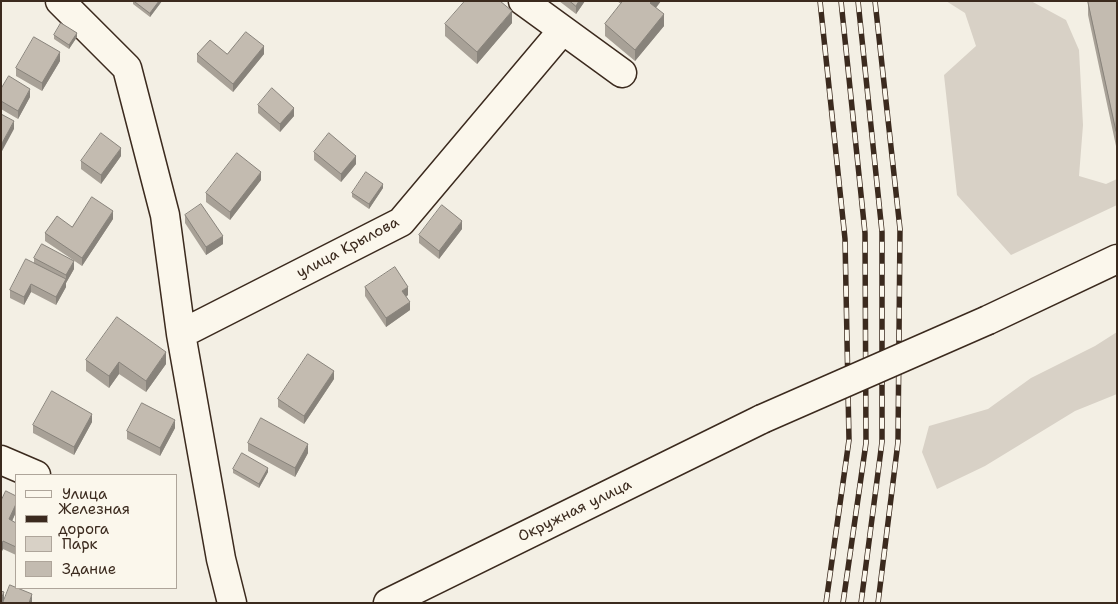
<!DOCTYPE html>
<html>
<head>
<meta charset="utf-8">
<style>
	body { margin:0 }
	#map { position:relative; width:1118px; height:604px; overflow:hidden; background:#f3efe4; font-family:"Shantell Sans",sans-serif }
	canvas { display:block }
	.frame { position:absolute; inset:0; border:2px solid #3b2a1e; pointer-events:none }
	.legend { position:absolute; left:15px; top:474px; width:162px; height:115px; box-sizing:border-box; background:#fbf7ec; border:1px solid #aea59a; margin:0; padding:6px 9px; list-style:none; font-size:15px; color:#3b2a1e }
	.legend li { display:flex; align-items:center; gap:10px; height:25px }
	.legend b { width:25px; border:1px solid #aea59a }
</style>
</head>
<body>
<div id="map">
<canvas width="1118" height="604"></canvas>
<div class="frame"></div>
<ul class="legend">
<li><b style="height:6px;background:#fbf7ec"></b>Улица</li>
<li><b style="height:6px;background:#3b2a1e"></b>Железная дорога</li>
<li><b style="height:14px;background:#d8d1c6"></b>Парк</li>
<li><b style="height:14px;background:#c3bbb0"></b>Здание</li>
</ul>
</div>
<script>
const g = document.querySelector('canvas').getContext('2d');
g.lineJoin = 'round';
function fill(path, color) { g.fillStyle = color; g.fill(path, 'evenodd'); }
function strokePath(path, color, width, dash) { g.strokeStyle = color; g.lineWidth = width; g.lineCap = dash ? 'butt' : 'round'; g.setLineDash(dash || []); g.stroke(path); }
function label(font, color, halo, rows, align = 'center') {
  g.font = font + ' "Shantell Sans",sans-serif'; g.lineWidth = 4; g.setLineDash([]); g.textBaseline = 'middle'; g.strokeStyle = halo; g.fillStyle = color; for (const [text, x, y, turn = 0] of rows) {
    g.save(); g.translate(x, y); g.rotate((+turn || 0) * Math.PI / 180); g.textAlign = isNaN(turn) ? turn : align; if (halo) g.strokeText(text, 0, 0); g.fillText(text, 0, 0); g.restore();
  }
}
const green = new Path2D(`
	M946,1H1031L1066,20L1079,50L1083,125L1079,176L1106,184L1117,179V205L1011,255L957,195L944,75L976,46L965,13Z
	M1117,332V394L1075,411L985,466L937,489L922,452L929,426L988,409L1031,378L1095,346Z`);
const minor = new Path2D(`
	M60,1L127,68L165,215L181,334L221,559L232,603
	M523,1L622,73
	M181,334L401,222L562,31
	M1,460L36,475`);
const highway = new Path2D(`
	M988,320L1117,259
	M388,603L762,419`);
const rail = new Path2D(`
	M820,1L845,239L849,440L826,603
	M841,1L865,233L866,443L843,603
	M858,1L882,232V442L861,603
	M875,1L900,229L898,442L878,603`);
const highwayBridge = new Path2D(`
	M762,419L988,320`);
const wall = new Path2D(`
	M133,1H162L150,17L133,4Z
	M559,1H585L576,14Z
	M617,1H661L656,8L664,26L635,61L605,36V24L621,4Z
	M1088,1H1117L1116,146L1088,15Z
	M512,23L477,64L445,36V24Z
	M54,35L77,37L69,49L54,39Z
	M197,54H264L233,92L197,62Z
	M60,61L42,91L16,76V68Z
	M1,89L30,97L18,119L1,109Z
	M258,105L294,116L280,132L258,113Z
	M314,152L356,164L341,182L314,160Z
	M121,156L101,184L81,169V161Z
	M261,180L230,220L206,202V193Z
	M383,188L369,209L352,197V193Z
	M185,215L223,244L206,255L185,223Z
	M113,219L82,266L45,241V233L72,227Z
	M462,229L439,259L419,243V235Z
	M34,258L74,269L66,283V287L56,305L31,292L24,305L10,298V290L34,263Z
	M365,287L408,295L406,297L410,310L386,327L365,296Z
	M86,360L166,364L146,392L119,374L109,388L86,371Z
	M334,379L304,424L278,407V399Z
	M92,422L74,455L33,433V425Z
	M175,428L160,456L127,439V431Z
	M248,443L308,453L295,477L248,451Z
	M233,469L268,472L259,488L233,473Z
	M16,496V512L12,521L16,523V555L3,549L1,553V501Z`);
const shadedWall = new Path2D(`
	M159,1H162L150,17V13Z
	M579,1H585L576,14V6Z
	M652,1H661L650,15V3Z
	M512,11V23L477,64V52Z
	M664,14V26L635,61V50Z
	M77,33V37L69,49V45Z
	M264,46V54L233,92V84Z
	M60,52V61L42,91V83Z
	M30,89V97L18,119V111Z
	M294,108V116L280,132V124Z
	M14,121V129L1,153V145Z
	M121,148V156L101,184V175Z
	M356,156V164L341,182V174Z
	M261,172V180L230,220V212Z
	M383,184V188L369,209V204Z
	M113,211V219L82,266V258Z
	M462,221V229L439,259V251Z
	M223,236V244L206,255V247Z
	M74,261V269L66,283V275Z
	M66,279V287L56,305V297Z
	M31,284V292L24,305V297Z
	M408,287V295L402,299V291Z
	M410,302V310L386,327V318Z
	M166,352V364L146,392V381Z
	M119,362V374L109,388V376Z
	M334,371V379L304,424V416Z
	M92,414V422L74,455V447Z
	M175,420V428L160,456V448Z
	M308,444V453L295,477V468Z
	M268,468V472L259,488V484Z
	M16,504V512L9,528V519Z
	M3,541V549L1,553V545Z
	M4,592V600L3,603H1V599Z
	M32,594V602L29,603Z`);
const building = new Path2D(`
	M134,1H159L150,13Z
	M465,1H500L512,11L477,52L445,24Z
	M570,1H579L576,6Z
	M623,1H652L650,3L664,14L635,50L605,24Z
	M1088,1H1117L1116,131Z
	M61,23L77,33L69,45L54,35Z
	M246,32L264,46L233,84L197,54L210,40L227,54Z
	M34,37L60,52L42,83L16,68Z
	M9,76L30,89L18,111L1,101V89Z
	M272,88L294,108L280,124L258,105Z
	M1,114L14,121L1,145Z
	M101,133L121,148L101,175L81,161Z
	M329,133L356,156L341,174L314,152Z
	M237,153L261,172L230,212L206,193Z
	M366,172L383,184L369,204L352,193Z
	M92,197L113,211L82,258L45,233L57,216L72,227Z
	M201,204L223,236L206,247L185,215Z
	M442,205L462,221L439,251L419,235Z
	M42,244L74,261L66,275L34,258Z
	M26,259L66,279L56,297L31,284L24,297L10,290Z
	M395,267L408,287L402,291L410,302L386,318L365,287Z
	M117,317L166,352L146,381L119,362L109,376L86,360Z
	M308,354L334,371L304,416L278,399Z
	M52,391L92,414L74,447L33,425Z
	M142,403L175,420L160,448L127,431Z
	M261,418L308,444L295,468L248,443Z
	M242,453L268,468L259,484L233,469Z
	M6,491L16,496V504L9,519L16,523V547L3,541L1,545V501Z
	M10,585L32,594L29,603H3Z
	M1,591L4,592L1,599Z`);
const streetNames = [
	["улица Крылова",348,248,-28],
	["Окружная улица",575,511,-26]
];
fill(green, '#d8d1c6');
strokePath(minor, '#3b2a1e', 31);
strokePath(highway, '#3b2a1e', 31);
strokePath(minor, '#fbf7ec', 28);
strokePath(highway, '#fbf7ec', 28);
strokePath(rail, '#3b2a1e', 5.5);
strokePath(rail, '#fbf7ec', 4, [11]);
strokePath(highwayBridge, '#3b2a1e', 31, []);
strokePath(highwayBridge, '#fbf7ec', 28);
fill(wall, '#a8a197');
fill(shadedWall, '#88837b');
fill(building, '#c3bbb0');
strokePath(building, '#88837b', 1);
label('15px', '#3b2a1e', '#fbf7ec', streetNames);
</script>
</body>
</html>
